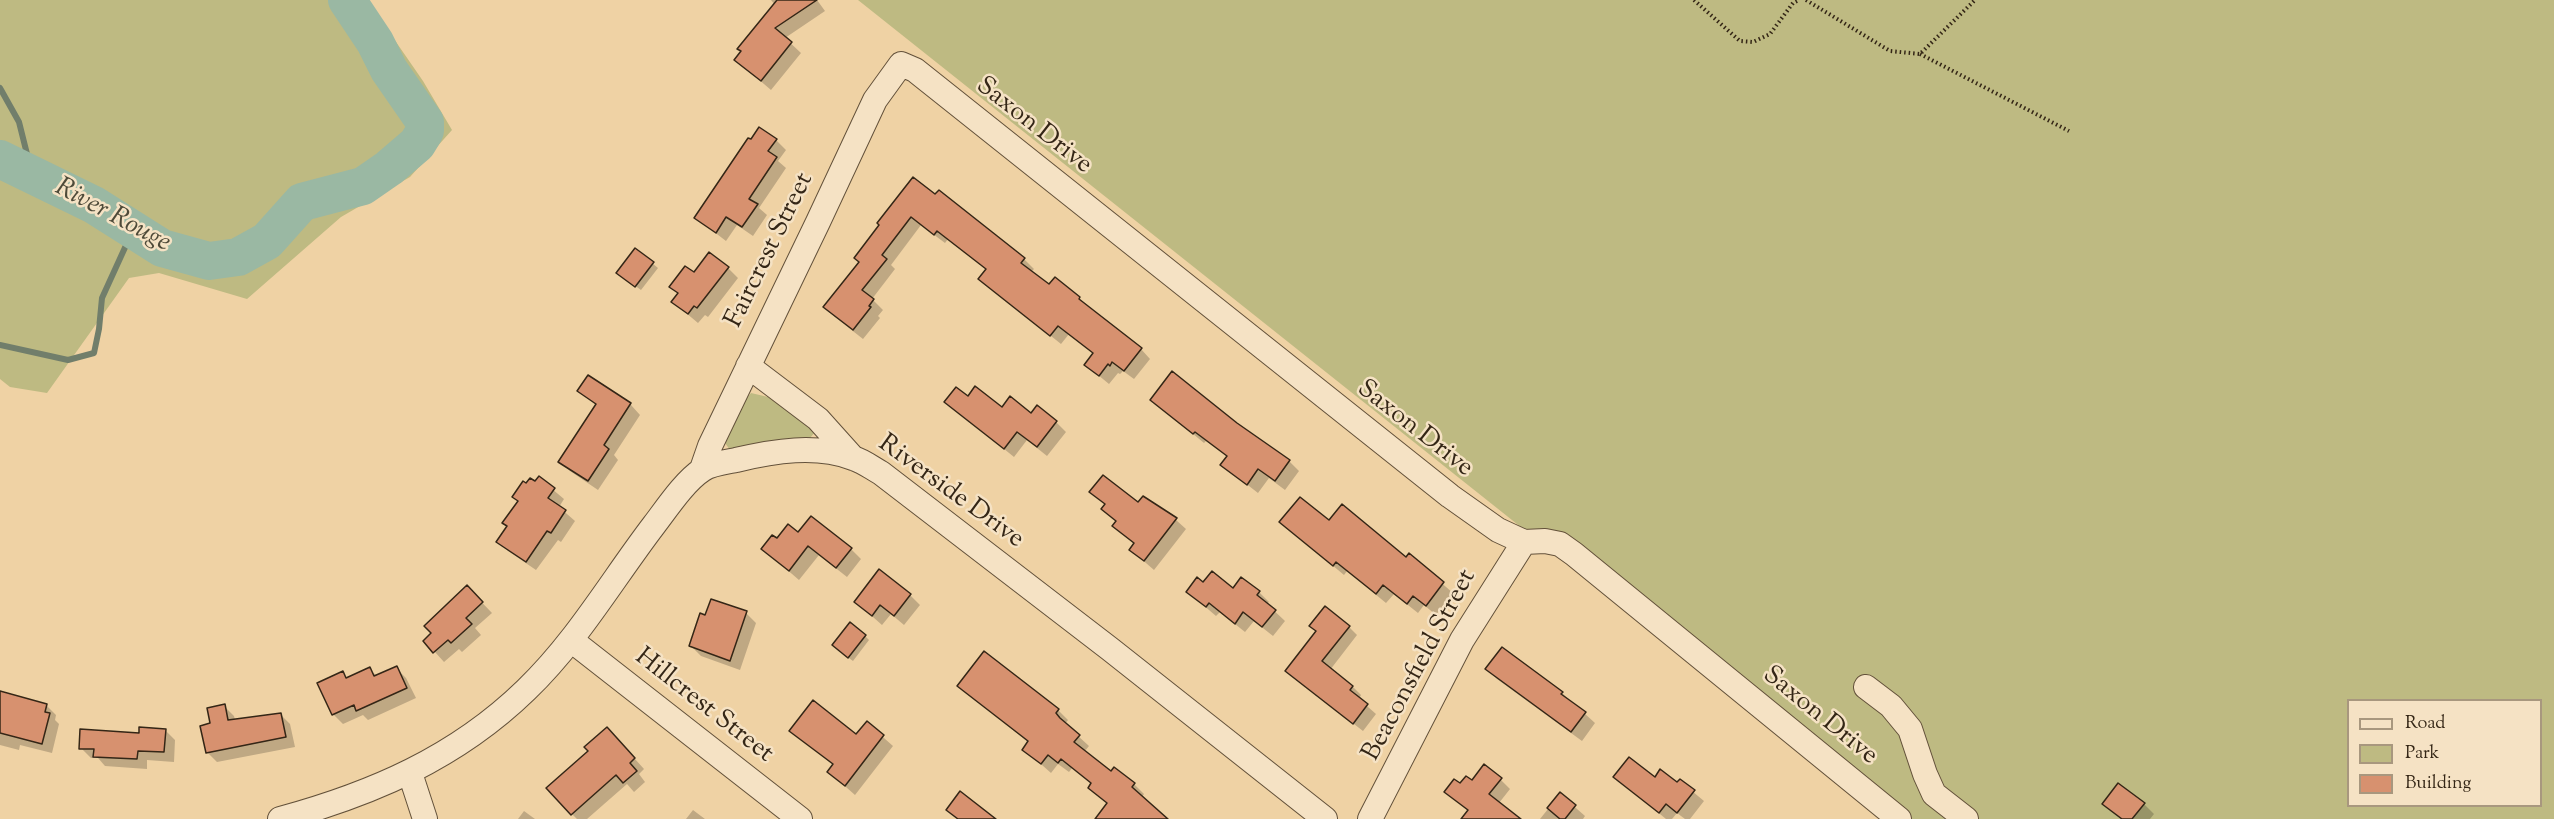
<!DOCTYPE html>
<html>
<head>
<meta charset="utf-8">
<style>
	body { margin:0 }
	#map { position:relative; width:2554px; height:819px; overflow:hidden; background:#efd2a4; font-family:"Sorts Mill Goudy",serif }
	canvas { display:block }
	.legend { position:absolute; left:2347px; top:699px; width:195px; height:108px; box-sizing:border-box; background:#f5e2c4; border:2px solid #a8977e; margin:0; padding:8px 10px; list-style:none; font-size:18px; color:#342616 }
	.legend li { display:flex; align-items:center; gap:12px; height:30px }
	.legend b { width:30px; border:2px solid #a8977e }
</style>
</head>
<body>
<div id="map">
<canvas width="2554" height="819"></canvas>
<ul class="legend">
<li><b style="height:8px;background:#f5e2c4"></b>Road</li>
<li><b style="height:16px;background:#beba82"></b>Park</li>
<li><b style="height:16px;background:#d7916f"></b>Building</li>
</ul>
</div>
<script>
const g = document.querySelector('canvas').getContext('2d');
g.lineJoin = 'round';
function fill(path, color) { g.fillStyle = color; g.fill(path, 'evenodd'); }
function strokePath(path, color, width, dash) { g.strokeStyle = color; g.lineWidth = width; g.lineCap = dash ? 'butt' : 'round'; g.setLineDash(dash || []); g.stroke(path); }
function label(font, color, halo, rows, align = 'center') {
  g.font = font + ' "Sorts Mill Goudy",serif'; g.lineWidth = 5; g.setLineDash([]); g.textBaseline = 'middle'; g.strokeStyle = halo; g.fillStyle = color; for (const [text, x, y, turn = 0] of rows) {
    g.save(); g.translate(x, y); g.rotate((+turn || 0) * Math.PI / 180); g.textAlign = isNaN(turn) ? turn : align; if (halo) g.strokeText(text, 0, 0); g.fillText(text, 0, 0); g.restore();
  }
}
const green = new Path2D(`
	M0,0H367L423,81L452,130L410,177L341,217L247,299L159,273L129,278L47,393L10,387L0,379Z
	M858,0H2554V819H1888ZM2348,700H2540V806H2348Z
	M751,393L768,397L816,431L810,438L790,439L730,450L725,443L736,411Z`);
const shadow = new Path2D(`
	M771,0H817L825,11L785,38L801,53L771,90L736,60L775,5Z
	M776,140L786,150L778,161L786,168L759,208L767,215L753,236L737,225L726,241L696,218Z
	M913,179L1024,259L1034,269L1031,272L1049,286L1055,279L1141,349L1150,359L1134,379L1123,371L1120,374L1118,373L1109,384L1086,365L1094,354L1069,334L1061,344L980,279L987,270L948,239L945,243L921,225L891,265L895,269L872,299L883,310L878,316L880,318L863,339L835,317L825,307L860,262Z
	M636,250L658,268L641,290L623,277Z
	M728,268L738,278L708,317L705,315L698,323L673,302L679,294L671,287L694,274Z
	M588,377L631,405L640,415L614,455L618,460L598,490L570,471L560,461L597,406L579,391Z
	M968,398L1056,422L1066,432L1047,456L1027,440L1014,457L946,402Z
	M1152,400L1236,424L1289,461L1299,471L1285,490L1269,478L1258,493L1222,465L1228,457L1206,441L1204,443Z
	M539,478L564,499L559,507L575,521L561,542L558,540L536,570L508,551L498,541L508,527L504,523Z
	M1091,492L1139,504L1144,498L1176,520L1186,529L1154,570L1131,550L1135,545L1114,526L1117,522L1106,505Z
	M1281,522L1329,523L1406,559L1409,555L1453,593L1436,615L1424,605L1418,613L1394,594L1386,603L1347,571L1344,575Z
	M798,534L851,549L861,559L847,577L819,555L799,580L763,549L777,540Z
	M1203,584L1259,592L1269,602L1267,604L1285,621L1273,636L1254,621L1245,632L1220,612L1216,616L1188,592Z
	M467,587L492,613L475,628L481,635L462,652L459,649L444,662L425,641Z
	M910,595L920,605L904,625L891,614L882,625L856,602Z
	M746,613L756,623L740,670L701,656L691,646L706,617Z
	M1349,627L1357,635L1330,670L1353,687L1361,695L1359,699L1376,714L1363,731L1296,679L1318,632Z
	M865,636L869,640L853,661L838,650Z
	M1502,649L1562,693L1595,723L1582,741L1497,679L1487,669Z
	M396,668L406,678L416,698L368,720L363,715L343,724L333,714L343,673L348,679L369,669L377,676Z
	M959,686L1058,710L1068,720L1065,724L1089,746L1084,752L1112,773L1134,784L1144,794L1142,797L1166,819H1108V804L1090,788L1092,784L1072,768L1069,772L1058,764L1051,773L1024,749L1029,743Z
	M0,693L46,705L56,715L55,720L59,724L52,753L20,745L19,750L0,745Z
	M224,706L234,716L235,720L280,714L290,724L295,747L217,762L207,752L212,725Z
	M867,723L893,746L855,795L829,772L834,766L791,730L857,736Z
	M165,730L175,740L174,762L147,760V769L105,766L98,758H91L81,748Z
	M617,739L644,769L639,774L645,782L634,792L627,784L587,819H577L572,814Z
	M1615,777L1655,779L1677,785L1680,781L1704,801L1690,819H1685L1677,813L1672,819H1666Z
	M1501,780L1510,789L1499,803L1519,819H1467L1469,812L1446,792L1472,782Z
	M1560,794L1585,816L1583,819H1540Z
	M2104,803L2144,804L2154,814L2150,819H2121Z
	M693,810L705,819H686Z
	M524,811L535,819H518Z`);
const stream = new Path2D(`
	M0,88L19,122L32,174
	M0,345L68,360L94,353L99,329L102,298L133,230`);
const river = new Path2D(`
	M0,159L94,205L162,248L209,261L238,257L267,241L302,202L363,186L389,168L417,144L425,131V122L389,70L375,42L347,0`);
const building = new Path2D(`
	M777,0H817L775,28L792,42L761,81L734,60L741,51L737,49Z
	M759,127L777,139L768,151L777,157L749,199L758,204L742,227L726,217L716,233L694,218L748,138L751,139Z
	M913,177L935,194L939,190L1025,258L1021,263L1049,284L1055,277L1080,297L1079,299L1142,348L1124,371L1112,362L1110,366L1108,364L1099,376L1084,365L1093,353L1058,326L1050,336L978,279L986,269L937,231L934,235L911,217L882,255L887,259L862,290L874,299L869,306L871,307L853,330L823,307L859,262L854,258L879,225L877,223Z
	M635,248L654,262L635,287L616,273Z
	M709,252L729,267L697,308L694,306L688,314L671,302L678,293L669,287L685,266L694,272Z
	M1172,371L1237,423L1290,460L1275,481L1258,469L1247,485L1220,465L1227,456L1195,432L1193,434L1150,400Z
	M588,375L631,403L604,445L609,449L588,481L558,462L596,404L577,391Z
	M975,386L1002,407L1010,396L1031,413L1037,405L1057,421L1037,447L1017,432L1004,449L944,402L956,387L968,396Z
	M1103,475L1138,502L1143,496L1177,518L1144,561L1129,550L1134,543L1112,526L1116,521L1101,509L1105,504L1089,492Z
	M539,476L555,488L548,498L566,510L551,533L547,531L526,562L496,542L507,526L502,523L518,501L512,497L523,481L526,483L530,478L535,481Z
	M1300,497L1329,520L1342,504L1406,557L1409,553L1444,582L1426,606L1413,596L1407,604L1383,585L1376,594L1336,562L1333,566L1279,522Z
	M811,516L852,548L836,568L808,546L789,571L761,549L772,535L777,538L788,524L798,532Z
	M879,569L911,594L894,616L880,605L872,616L854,602Z
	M1212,571L1233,588L1241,577L1260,591L1257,595L1276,610L1262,627L1243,612L1235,624L1209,603L1206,607L1186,592L1197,577L1203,582Z
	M467,585L483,602L466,618L472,624L451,643L448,640L433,653L423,641L431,633L424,626Z
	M711,599L747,611L730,661L689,646L700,613L705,615Z
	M1325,606L1350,626L1322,661L1353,686L1350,690L1368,704L1353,724L1285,671L1316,631L1309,626Z
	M850,622L866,635L848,658L832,645Z
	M1502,647L1563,692L1561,694L1586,712L1571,732L1485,669Z
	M984,651L1059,709L1056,713L1060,718L1080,735L1074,742L1111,771L1114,767L1135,783L1132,787L1168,819H1095L1107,803L1088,788L1091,783L1061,759L1058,763L1048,755L1041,764L1022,750L1028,741L957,686Z
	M397,666L407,688L356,711L354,705L332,715L317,683L343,671L346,678L370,667L374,676Z
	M0,691L47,704L45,712L50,713L42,744L0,733Z
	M813,700L856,734L867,721L884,735L845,786L827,772L833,764L789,731Z
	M225,704L228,720L281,713L286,737L206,753L200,726L210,723L207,708Z
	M139,727L166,729L164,752L138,751L137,759L93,757L94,749H79L80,729L139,733Z
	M607,727L635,758L630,763L637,771L623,783L616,775L571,815L546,788L588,751L584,747Z
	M1629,757L1655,777L1660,769L1677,782L1680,779L1695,790L1677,813L1666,804L1659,813L1613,777Z
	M1484,764L1502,778L1489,794L1521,819H1461L1468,810L1444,792L1454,779L1460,783L1466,776L1472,780Z
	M2118,783L2145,803L2132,819H2122L2102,804Z
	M960,791L996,819H958L946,810Z
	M1560,792L1576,805L1565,819H1560L1547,808Z`);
const path = new Path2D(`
	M1694,0L1740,41L1753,42L1770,34L1793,3L1799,0
	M1806,0L1890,51L1920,54L1975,0
	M1920,54L2069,131`);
const minor = new Path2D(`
	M748,366L818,419L853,458
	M702,469L710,446L818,222L875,100L901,64L915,70L1450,496L1498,530L1524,542L1545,541L1560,544L1574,554L1899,819
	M571,640L800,819
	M1866,687L1891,706L1910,729L1925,774L1934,794L1966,819
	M410,773L425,819
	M280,819C372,794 456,758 526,690C577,641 612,580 654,525C667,508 685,481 702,470C710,464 726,462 736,460C774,451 816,444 853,458C863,461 872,468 881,473L1110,649L1325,819
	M1370,819L1462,640L1524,542`);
const streetNames = [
	["Saxon Drive",1033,127,38],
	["Faircrest Street",771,251,-64],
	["Saxon Drive",1414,430,38],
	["Riverside Drive",950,493,36],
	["Beaconsfield Street",1421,666,-62],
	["Hillcrest Street",703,707,38],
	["Saxon Drive",1819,717,39]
];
const waterNames = [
	["River Rouge",112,217,28]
];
fill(green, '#beba82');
fill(shadow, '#0003');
strokePath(stream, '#717e6b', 6);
strokePath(river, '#9ab8a3', 38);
fill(building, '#d7916f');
strokePath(building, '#342616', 1.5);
strokePath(minor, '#63513a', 26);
strokePath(path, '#342616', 4, [1.5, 3]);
strokePath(minor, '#f5e2c4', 24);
label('26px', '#342616', '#f5e2c4', streetNames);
label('italic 27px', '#4e4a39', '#f5e2c4', waterNames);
</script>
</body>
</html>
